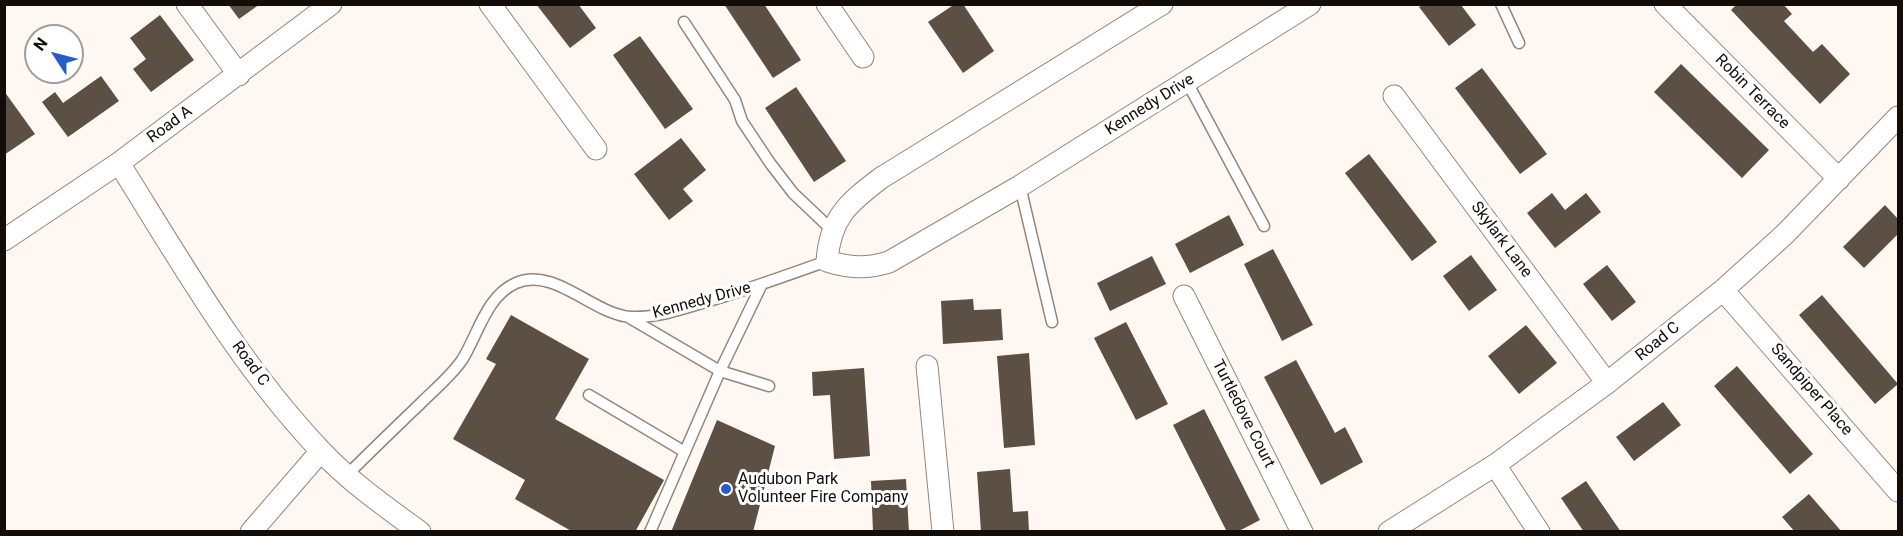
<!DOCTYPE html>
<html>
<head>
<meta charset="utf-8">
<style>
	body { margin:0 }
	#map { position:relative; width:1903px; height:536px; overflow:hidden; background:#fef7f2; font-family:Roboto,sans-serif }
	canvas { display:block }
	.frame { position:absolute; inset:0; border:6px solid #120d08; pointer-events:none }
	.north { position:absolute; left:24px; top:24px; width:60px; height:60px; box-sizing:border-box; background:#fff; border:2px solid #a09e9c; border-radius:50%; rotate:306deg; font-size:16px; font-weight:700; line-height:24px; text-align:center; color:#120d08 }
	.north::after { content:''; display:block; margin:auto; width:21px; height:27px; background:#265cca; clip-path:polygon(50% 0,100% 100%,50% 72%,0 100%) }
</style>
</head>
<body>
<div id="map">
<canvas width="1903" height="536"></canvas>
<div class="frame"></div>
<div class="north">N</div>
</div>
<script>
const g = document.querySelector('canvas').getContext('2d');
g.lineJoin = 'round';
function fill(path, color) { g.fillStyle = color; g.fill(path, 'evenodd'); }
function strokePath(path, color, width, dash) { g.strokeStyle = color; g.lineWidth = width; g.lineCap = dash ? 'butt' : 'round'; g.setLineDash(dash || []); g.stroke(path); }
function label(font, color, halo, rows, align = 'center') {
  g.font = font + ' Roboto,sans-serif'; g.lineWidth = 6; g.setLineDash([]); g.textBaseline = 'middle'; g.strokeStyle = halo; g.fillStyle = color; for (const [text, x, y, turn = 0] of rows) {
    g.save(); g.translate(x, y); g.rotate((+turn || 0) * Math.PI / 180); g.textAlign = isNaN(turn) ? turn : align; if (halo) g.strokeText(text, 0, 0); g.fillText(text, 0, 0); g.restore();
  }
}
const building = new Path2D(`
	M228,4H260L239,19Z
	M536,4H578L596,28L570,48Z
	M724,4H764L801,60L773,78Z
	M955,4H963L994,51L963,73L928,22Z
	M1737,4H1783L1792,14L1784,21L1813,52L1822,44L1850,74L1820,104L1731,10Z
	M1423,5H1461L1476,25L1449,46L1419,7Z
	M160,15L194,60L151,92L133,69L146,59L130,38Z
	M640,36L693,109L665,129L613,55Z
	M1681,64L1769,150L1742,178L1654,92Z
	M1482,68L1547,154L1520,174L1455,88Z
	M101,76L119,101L68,137L42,102L55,92L63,103Z
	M796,87L846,161L814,182L765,108Z
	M4,91L35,134L4,155Z
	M681,138L706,170L683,189L693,201L669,220L634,174Z
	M1369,154L1437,242L1412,261L1345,173Z
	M1552,193L1565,210L1586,193L1601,212L1555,248L1527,213Z
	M1885,205L1898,219V234L1864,268L1843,247Z
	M1229,215L1244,245L1190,273L1175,244Z
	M1273,249L1313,325L1282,341L1244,264Z
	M1471,255L1497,290L1469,311L1443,276Z
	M1152,256L1166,284L1110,311L1097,283Z
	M1607,265L1636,302L1612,321L1583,284Z
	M1822,295L1898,384L1875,404L1799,315Z
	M973,299L974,310L1001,309L1003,340L943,344L941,301Z
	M511,315L589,359L555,419L664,480L635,532H573L515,499L525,480L453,439L496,364L486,359Z
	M1126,322L1168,404L1136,420L1094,338Z
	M1526,325L1557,363L1519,394L1488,356Z
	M1029,353L1035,445L1004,448L997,356Z
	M1296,360L1335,433L1345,427L1363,462L1321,485L1264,377Z
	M1737,366L1813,454L1790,474L1714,386Z
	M864,368L870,456L834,459L830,395L813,396L812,372Z
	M1663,402L1681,425L1634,461L1616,437Z
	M1204,409L1260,520L1237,532H1227L1173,425Z
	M717,420L775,446L753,532H671Z
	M1010,469L1013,512L1028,511L1029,532H981L977,472Z
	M906,479L909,532H873L871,481Z
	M1586,481L1621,532H1584L1561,498Z
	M1809,494L1842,532H1795L1782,517Z`);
const lane = new Path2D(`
	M1501,4L1519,43
	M684,22L735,100L742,121L770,163L793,193L832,230
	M1187,82L1264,226
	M1020,186L1052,322
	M628,317L720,371L769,386
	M589,395L685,452
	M346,476C371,451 396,427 421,403C435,389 451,376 462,360C478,335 486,296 516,283C554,266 594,315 631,317C656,318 678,310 702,303C744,291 785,276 827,261
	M650,532L720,371L762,284`);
const street = new Path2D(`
	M187,4L239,75
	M490,4L596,149
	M827,4L863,57
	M1162,4L881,178C848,203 830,218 827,261C849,268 867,269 889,262L1020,186L1310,4
	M1665,4L1839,179
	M1394,96L1607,383
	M119,163C181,262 240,366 321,451C350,482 386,507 420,532
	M4,240L119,163L331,4
	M1723,290L1898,491
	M1184,296L1302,532
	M927,366L943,532
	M1495,465L1539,532
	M251,532L321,451
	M1389,532L1495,465L1607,383L1723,290L1785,234L1898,117`);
const markers = [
	[726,489,6,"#265cca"]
];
const streetNames = [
	["Robin Terrace",1752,92,45],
	["Kennedy Drive",1150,105,-32],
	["Road A",170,125,-36],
	["Skylark Lane",1501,240,53],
	["Kennedy Drive",702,301,-15],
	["Road C",1658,342,-39],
	["Road C",250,364,54],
	["Sandpiper Place",1811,390,49],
	["Turtledove Court",1243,414,63]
];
const poiNames = [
	["Audubon Park",738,480],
	["Volunteer Fire Company",738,498]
];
fill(building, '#5c4f44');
strokePath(lane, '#94867a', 13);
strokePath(street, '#94867a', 23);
strokePath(lane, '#fff', 10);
strokePath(street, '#fff', 21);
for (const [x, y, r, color] of markers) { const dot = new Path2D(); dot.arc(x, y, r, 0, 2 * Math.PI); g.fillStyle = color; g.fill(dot); strokePath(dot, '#fff', 2); }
label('16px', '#120d08', '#fff', streetNames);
label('16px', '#120d08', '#fff', poiNames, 'left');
</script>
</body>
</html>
